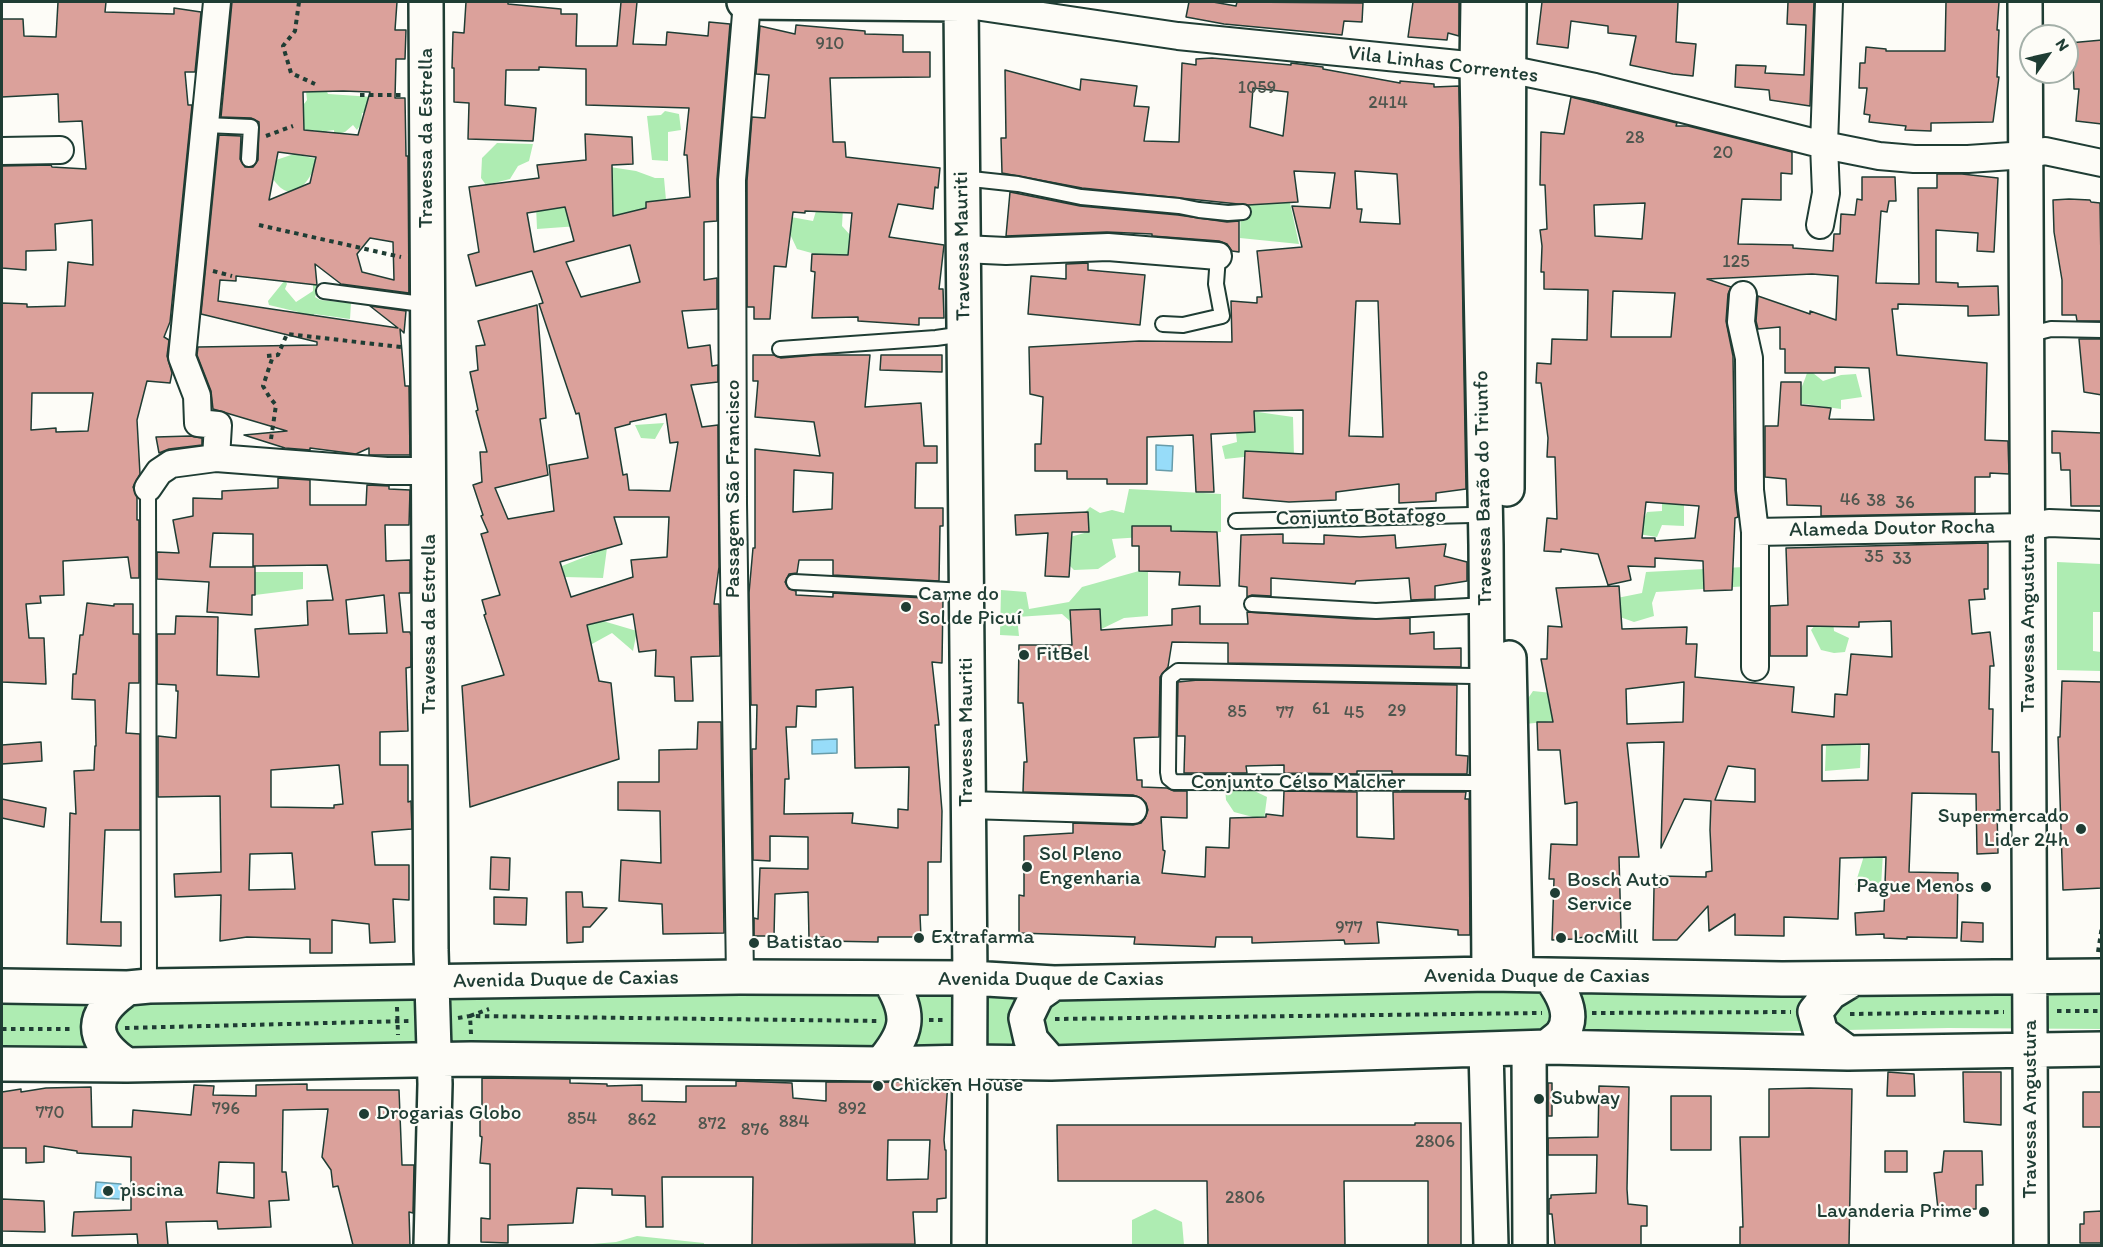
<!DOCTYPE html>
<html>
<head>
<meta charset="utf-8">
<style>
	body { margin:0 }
	#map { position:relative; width:2103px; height:1247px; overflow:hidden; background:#fdfcf7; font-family:Itim,sans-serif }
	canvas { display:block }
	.frame { position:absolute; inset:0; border:3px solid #1f3d34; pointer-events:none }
	.north { position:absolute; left:2019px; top:24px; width:60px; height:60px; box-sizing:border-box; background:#fdfcf7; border:2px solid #a4b0a9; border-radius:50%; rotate:56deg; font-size:16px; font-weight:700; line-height:24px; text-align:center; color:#1f3d34 }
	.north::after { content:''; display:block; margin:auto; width:21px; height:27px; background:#1f3d34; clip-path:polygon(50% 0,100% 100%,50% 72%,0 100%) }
</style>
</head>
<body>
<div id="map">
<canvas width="2103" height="1247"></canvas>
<div class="frame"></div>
<div class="north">N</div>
</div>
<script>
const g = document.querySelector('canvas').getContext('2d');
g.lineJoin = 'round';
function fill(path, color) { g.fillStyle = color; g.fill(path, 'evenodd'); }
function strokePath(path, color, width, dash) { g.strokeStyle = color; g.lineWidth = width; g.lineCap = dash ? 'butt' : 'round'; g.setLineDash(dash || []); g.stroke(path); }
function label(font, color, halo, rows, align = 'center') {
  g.font = font + ' Itim,sans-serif'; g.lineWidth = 4.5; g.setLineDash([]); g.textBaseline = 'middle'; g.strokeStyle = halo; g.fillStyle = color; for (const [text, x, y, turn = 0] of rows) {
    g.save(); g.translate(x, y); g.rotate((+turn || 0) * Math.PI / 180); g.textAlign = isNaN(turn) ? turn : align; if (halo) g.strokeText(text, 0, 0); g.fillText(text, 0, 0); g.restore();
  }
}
const green = new Path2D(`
	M323,83L328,94L373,97L372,112L362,113L361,124L357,130L353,125L345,132L334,135V130L327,131L321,138L318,131L298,129L284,105L304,104L307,100L306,91Z
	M665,111L679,114L681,130L668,132V161L652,160L647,116L661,115Z
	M497,143L533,144L529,161L518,166L510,179L486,185L481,178L482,158Z
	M294,154L317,159C314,172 301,198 284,190C280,188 276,183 273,179L276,160Z
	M610,167L636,171L655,178H664L666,200L646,202L647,221L537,229L536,205L612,195L613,181Z
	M1241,201L1290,203L1299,244L1240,238Z
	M843,208L842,226L851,236L862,257L837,260L797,249L790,234L791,217L813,221L816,211Z
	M285,280L287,284L285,289L296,302L313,291V285H317L319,288L315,297L320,300L351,303L350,319L314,314L309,331L296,329L298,312L269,305L268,301Z
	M1808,369L1823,381L1841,375L1856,374L1862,397L1841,400V409L1797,403C1799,390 1805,382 1808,369Z
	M1244,410L1293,417L1294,456L1281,453L1225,459L1222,446L1237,442L1236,433Z
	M664,423L655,439L641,438L635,425Z
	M1129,489L1221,494V532L1112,539L1116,557L1098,569L1074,570L1070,566V537L1088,532L1085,512L1090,507L1100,513L1112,510L1124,513Z
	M1684,498V526L1662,525L1657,537L1638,534L1647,512L1662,511V503Z
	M607,548L603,578L565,577L562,566Z
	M2057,562L2101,564V612H2093V651L2101,652V671L2057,670Z
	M1744,567L1749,586L1656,592L1652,603L1654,616L1634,622L1620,617L1612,599L1642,593L1646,572Z
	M1139,571L1148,572V616L1124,618L1087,636L1062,614L1017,617L1019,636L1000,635L1001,590L1026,592L1029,609L1069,602L1082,587Z
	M255,572H303V589L255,595Z
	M603,621L637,631L633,651L612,633L583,649L574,629Z
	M1833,621L1834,631L1849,638L1845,652L1834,653L1821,650L1811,630L1816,624Z
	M1533,691L1579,696L1574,719L1525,724L1519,712Z
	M1861,743L1860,768L1825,771L1826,745Z
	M1244,786L1267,797L1264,820L1234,812L1226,800L1225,787Z
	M1865,832L1884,835L1881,887L1855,885L1863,859Z
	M1477,986L2101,989L2102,1029L1948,1028L978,1047L428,1051L2,1049V995Z
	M1155,1209L1182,1222L1184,1245H1132V1220Z
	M637,1236L704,1243V1245H581L616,1242Z`);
const water = new Path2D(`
	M1156,445L1173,446L1172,471L1156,470Z
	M837,739V753L812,754V740Z
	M96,1182L121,1184L122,1199L95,1198Z`);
const building = new Path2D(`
	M58,2H106L105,12L174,14V8L201,12L195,72H185L188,105H192L170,322L164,337L169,340L167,356L172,373L170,383L147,381L137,420L140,474L133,487L137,497V520H139V578H131L128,557L63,561L64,595L40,596L41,603L26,604L29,638H44L46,684L2,682V303L27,304V307L65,306L68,262L93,265L92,220L55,224L56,250L26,251V270L2,268V166L51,165L52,167L86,169L82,121L59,122L58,94L2,97V19H23L24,36L56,37ZM32,393H93L88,431L56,432V428L31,430Z
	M232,2H397L395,30H406L405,59H396L395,98H405L406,156H408L409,293L341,284L315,264L317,285L236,276V281L220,280L218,301L398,328L370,306L406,311L404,333L400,329L405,386H409L410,455H369V448L356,454L310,448V450L285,448L244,435L287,431L213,409L211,391L197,355L198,347L317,345V342L201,314L219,135L241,136L240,159L245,167H253L258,160L259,122L251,118L221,117ZM343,91L370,92L358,135L304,130L303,92ZM278,152L316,157L310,183L269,200ZM370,238L393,242L394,280L362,272L357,254Z
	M466,2H508V4L561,9V14H577L576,46H617L621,2H637L633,44L666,45L667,32L708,36L709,22L730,24L717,179V221L704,222V280L717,278V309L682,311L688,348L710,345L712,366L718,365V382L691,385L702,427L718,425L719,567L714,604H719L720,656L691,657L693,701H675L674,677L655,676L656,650L639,652L633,614L587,625L599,681L611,683L619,759L470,807L462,686L504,675L484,615L486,614L482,600L500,595L481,534L488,532L481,516L483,515L473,485L482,482L480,452H487L476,411L478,410L470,372L478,370L476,346L485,345L478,321L537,305L546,418L540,419L548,475L495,488L508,519L554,511L549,465L588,458L579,413L576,414L539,304L543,303L532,271L476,286L468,255L479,252L469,187L539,178L537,165L586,160L585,134L632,137L633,164L612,165L613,216L646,208V202L690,197L687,155H684L689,108L586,105V69L539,67V70H506L505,105L536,108L533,141L468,139L469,103L454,102V68H452L453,32L464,33ZM565,207L574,241L534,252L527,213ZM630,245L640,282L581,297L566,262ZM666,414L670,443L678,442L670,491L629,490L627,474L623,475L615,428L630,424V422ZM614,517H669L667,557L631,560L633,577L571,597L560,562L622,544Z
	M1189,2H1213L1236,6L1237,2L1363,3L1362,22L1344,21L1342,35L1224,24L1186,17Z
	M1413,2H1459V36L1448,33L1447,40L1408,37Z
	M1542,2H1678L1676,42L1696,44L1693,76L1673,74L1630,65L1636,36L1608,33V26L1571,21L1568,48L1537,44Z
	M1788,2H1814L1810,106L1770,100L1769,90L1735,87L1736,65L1766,66L1765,73L1804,75L1806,25L1787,24Z
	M1946,2H1999L1997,30H1999L1997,77H1999L1993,122L1931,123V131L1905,130L1906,126L1869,122L1870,115L1864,114L1867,88H1859L1860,63H1865L1866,47L1886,49V51H1945Z
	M796,25L865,31V34L903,35V52H930V77L830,78L833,142H845L846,157L940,168L938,188L935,187L933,209L898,204L889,237L944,245L939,289H943L944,318H919V325L858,321V317L812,318L815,272L811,271L812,254L848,255L852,213L805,211V213L793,212L786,267L774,266V268L770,319H754V307H747V181L752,117L765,118L769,75L756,74L760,26L795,34Z
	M2102,40V124L2076,121L2079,89H2074L2073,61L2070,62L2069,43Z
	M1212,58L1291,65V63L1323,67V69L1400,83V81L1434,84V87L1459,86L1466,489L1436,493V501L1399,503V484L1336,492V500L1289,502L1243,498L1245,451L1303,454V410L1254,411L1255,432L1211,434L1214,492H1196L1193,435L1147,437V484H1107V479H1067V471H1035V444H1041L1043,397L1030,394L1029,347L1139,341L1232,342L1231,301L1257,303V297H1262L1257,251L1302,247L1292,206L1330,208L1335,173L1294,171L1298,202L1248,205L1082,188L1002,173L1001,138H1006L1005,70L1080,90L1081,79L1137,86L1134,106L1149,107L1144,141L1179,142L1182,63L1196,65V59ZM1253,88L1288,92L1283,136L1250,127ZM1355,171L1397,174L1400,224L1360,222L1362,209H1357ZM1356,301H1378L1383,437L1349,436Z
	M1571,97L1677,123L1676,126H1688L1792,152V174L1781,173V200L1742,199L1738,244L1793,245V248L1833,251L1834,234H1840L1841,214L1855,215L1857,199L1862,200V177H1895L1896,201H1889L1887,212L1881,211L1876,283L1919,284L1918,188H1937V174H1962L1998,178L1994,252L1977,251L1978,233L1936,230V282L1958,283V287L1998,286L1999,315L1968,316V306L1898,304V309H1892L1897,355L1987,363L1985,440L2008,441L2009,474L1990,473V477H1975V513L1821,516V506L1787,505L1786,479L1765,477V426H1778L1781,382H1801V405L1831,408L1829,419L1874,420L1869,368L1835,367V373H1785V349H1780V327L1758,329L1756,321L1758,296L1810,314V311L1836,320L1838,276L1812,274L1707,279L1731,287L1728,294L1726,321L1733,356L1735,490L1738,517L1735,518L1732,590L1704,591L1703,561L1655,558V567L1628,566L1631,580L1608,585L1598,554L1561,549V552L1544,551L1547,518L1557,519L1555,457H1547L1548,438L1541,383H1536L1537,363L1551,364L1552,339L1587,340L1588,290L1544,289V272H1541L1542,246L1540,230L1547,229L1545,185H1540L1541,132L1564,134ZM1645,203L1642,239L1595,236L1594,205ZM1613,291L1675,293L1671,337H1611ZM1646,502L1699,506L1695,538L1655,541V538H1642Z
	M1010,192L1080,206L1178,215L1227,222L1239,221V252L1232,251L1227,244L1219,241L1152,236V234L1107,232L1006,236Z
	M2069,199L2090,200L2091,202L2100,203L2102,321H2077L2076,315H2062V280L2054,232L2053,200Z
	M1088,263V270L1145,275L1140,325L1028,314L1031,276L1066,279V264Z
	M2079,339H2102V395L2084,392Z
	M753,355H774L781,358L816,355H870L865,407L921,403L924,446H937V463H916L915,508H943V526H940L939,581L833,575V560H799L797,573L789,574L785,582L789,589L796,591V595L833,597V593L943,599L942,663L932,662L939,725H935L942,811L941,862H928V915H920L921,937H878V942L824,941V937L809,939L808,892L775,894L774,936H754V918L758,919L760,868L808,869V837L770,836V861L753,860L752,749H756L757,705H751L749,593L753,548H755V449L820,456L814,422L755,417L758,381H753ZM794,470L833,473L832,509L793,512ZM853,687L855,768L909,767L908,810L898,809V828L852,823L853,813L784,814L785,779H789L786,727H796L797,706L816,707V690Z
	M881,355H942V372L880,370Z
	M2052,431L2102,433V506H2071L2070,470H2061L2060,453H2052Z
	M190,436L202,438V445L169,449L159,453L156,437Z
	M278,478L310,480V505H366L367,485L389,486V489L410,490L409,525H385L386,561L410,560V593H399L403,632H410L411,636V667L406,668L408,731L380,732V765H408V802L411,801L412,829L372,832L375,865H409V900L393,899L395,942L370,943L369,924L332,920V953H310V939L247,937L220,941L221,895L175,897L174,874L221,872L220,796L158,797V736L176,738L178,691H176V685L157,684V634H175L176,616L218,617L217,675L259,677L255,629L308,625L307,601L333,600L327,565L253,566V534L213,533L210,567H255V595H252V615L207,612L209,582L157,579V552L179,553L173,520L193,516V498L222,499V491L278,488ZM384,595L387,633L349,634L346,600ZM339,765L343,804L334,805V808L271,807V770ZM292,853L295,889L249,890L250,854Z
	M1088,512L1089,532H1072L1069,577L1045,576L1048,533L1016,535L1015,515Z
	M1132,526H1171V531L1217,532L1220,586L1179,585L1180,572L1139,571V546H1132Z
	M1283,534V543L1324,544V535L1360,537L1395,535L1396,548L1446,544L1444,556L1467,562V581L1435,586V599L1411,600L1409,578L1356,581L1355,584L1271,578V596L1252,595L1247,597V587L1239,586L1241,535Z
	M1988,543V589H1984L1985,599L1969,600L1972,634L1990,632L1994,666H1990L1989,709H1993L1992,752H1999L2000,810H1997L1998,853L1977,854L1976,794L1912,793L1909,872L1958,873L1957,938L1907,937V939L1884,938V934L1856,935L1855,913L1884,911L1886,857L1840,858L1838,919L1784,917V936L1735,935V914L1709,931L1708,906L1677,940H1653L1654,888L1660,887V876L1706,877V872L1712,871L1710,830L1711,801L1684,799L1661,848L1664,742L1627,743L1639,857H1619L1621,930L1574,939L1552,940L1554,879H1549L1551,844L1577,845V802L1565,804L1560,750H1538L1537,722H1553L1541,659H1547L1548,626L1562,627L1556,588L1619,586L1622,629L1687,627L1686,644H1697L1695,677L1794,687L1792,712L1834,717L1835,694L1847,695L1851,654L1892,657L1891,621L1859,622V627L1807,626V656H1770V606L1788,605L1786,548ZM1684,682L1683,722L1627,724L1626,689ZM1869,744L1868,780L1822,781V745ZM1728,766L1755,769V802L1715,800Z
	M87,603L114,606V604H133V634H139V683H129L126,733L140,734V830H105L101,922H121V946L67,944L70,813L76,814L74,771L94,770L95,746H96L95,700L72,699L73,674H76L80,635H83Z
	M1200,606V624H1248L1247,612L1356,619L1410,618V634L1434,632V649L1461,648V667L1228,663V643L1172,642L1168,667L1160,677L1159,737L1134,738L1137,780H1142V787L1167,788L1174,791H1187V818L1161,817L1163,850L1165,851L1162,873L1205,877L1206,847L1229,848L1230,818L1266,817V814L1283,816L1284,791L1357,792V837L1394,839L1393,792H1466L1465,799H1469L1470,935H1458V930L1377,922L1379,943L1345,944L1344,940L1252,943V937H1216L1215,947L1134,944L1135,937L1019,933V895L1024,896V836L1073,833V823L1133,825L1141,823L1145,818L1148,810L1146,803L1141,798L1133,795L1023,792L1024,762H1027L1023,703H1018L1019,645H1072L1070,610L1100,609L1101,630L1172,625V609Z
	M1198,680L1457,685L1456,755L1468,756L1467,774H1392V771H1357V774L1284,773V765L1246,766L1247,773H1184L1185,736H1177L1178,682Z
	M2062,681L2102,682V888L2063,890L2058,737H2060Z
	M698,722H721L724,933L663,934L662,904L619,901L621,860L661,863L660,811L618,810V782H659V750L697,749Z
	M41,742L42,761L2,764V745Z
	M2,799L46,808L44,827L2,818Z
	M491,857L510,858L509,890L490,889Z
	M566,892H582L583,907L607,908L590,927H583V942L567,943Z
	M494,897L527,898L526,925L494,924Z
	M1962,922L1983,923V942L1961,941Z
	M1888,1072L1914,1074L1915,1096H1887Z
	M1963,1072H2001V1125L1964,1122Z
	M482,1078L570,1079V1083L607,1084V1086L642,1085V1101L686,1102V1086H736V1081L792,1083L793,1098L826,1101V1082L948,1081L944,1140L945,1150H946V1198L937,1199V1212H913L915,1244L752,1245L753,1177H662L663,1227H646L645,1196L612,1195V1189L577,1188L573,1223L508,1225V1243L481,1242V1218L490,1219V1164L480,1163L482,1137L480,1136V1116H482ZM888,1140H930L928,1179L887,1180Z
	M1548,1083H1552V1116H1548Z
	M307,1084V1090H399L402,1165H414L413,1213L409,1212L410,1245H353L338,1186L333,1187L331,1170L322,1157L328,1109L283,1110L282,1172H286L289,1200L269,1201L271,1227L218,1229L217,1221L166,1222L168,1245H138L137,1234L72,1236L74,1212L131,1210V1157L77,1153V1151L44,1146V1162L26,1163V1148H2V1092L21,1089V1092L46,1088L91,1087L92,1127H132L133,1110L191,1115L194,1085L214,1086L213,1095L256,1096V1085ZM219,1162L254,1163V1198L217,1193Z
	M1599,1086L1629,1087L1627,1189L1628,1204L1647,1206V1226H1641V1245H1555L1552,1214H1549V1199L1551,1198V1195L1596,1193L1597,1155H1548V1138L1598,1137Z
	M1810,1088L1852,1089L1849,1245H1740V1227H1743L1740,1137H1769V1089Z
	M2083,1092H2102V1127H2083Z
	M1671,1096H1711V1150H1671Z
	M1415,1123H1461V1245H1428V1181H1344L1345,1245H1208L1207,1181H1058L1057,1125H1415Z
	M1885,1151H1907V1172H1885Z
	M1944,1151H1982L1983,1185H1976V1209H1938L1934,1173L1942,1172Z
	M2,1199L44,1201L45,1232L2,1231Z
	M2102,1211V1243H2080V1224H2084V1212Z`);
const path = new Path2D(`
	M299,2L295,31L283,46L291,73L315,84
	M360,95H402
	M266,136L293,126
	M259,225L401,257
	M213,271L232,276
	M267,356L278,355L287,334L401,347
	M271,439L276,405L270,398L263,386L273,356
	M2098,952L2102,926
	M397,1007L398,1035
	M2057,1011H2102
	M1592,1013L1791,1012
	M1850,1014L2004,1012
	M458,1018L470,1016L879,1021
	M1055,1019L1542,1013
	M929,1020H945
	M125,1028L409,1021
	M2,1029H73
	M471,1034L470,1016L489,1009`);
const lane = new Path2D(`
	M206,125L251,127L249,159
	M962,178L1018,184L1081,197L1179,206L1199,210L1228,213L1243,212
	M324,291L429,305
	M1163,324L1183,325L1222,316L1216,284L1218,256
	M2027,335L2051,329L2102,330
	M780,349L936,338L964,334
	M148,488L149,986
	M1236,521L1471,515
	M794,582L966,591
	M1252,604L1376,611L1487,605
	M1473,676L1178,671L1169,678L1168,772L1169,778L1174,782L1476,783`);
const street = new Path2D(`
	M961,4L1178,36L1508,69L1595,87L1824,145L1879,156L1914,159H1968L2026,155L2045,151L2102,163
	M2,151L60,150
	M1820,225L1826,193L1824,145L1829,2
	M963,249L1006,251L1108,247L1218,256
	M1743,295L1741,322L1749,358L1750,490L1755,532V667
	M216,458L218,425L198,423L197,396L182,357L217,2
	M148,488L159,472L171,464L216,458L387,471H430
	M1755,532L2028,527L2049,523L2102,525
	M968,805L1133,810
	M740,977L733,503L732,180L747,2`);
const secondary = new Path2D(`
	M426,2L431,950L435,1084L431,1246
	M744,2L961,4
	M961,2L970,978L969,1246
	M1478,2L1477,67L1486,545L1489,974
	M2025,2L2031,1246
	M1507,489L1509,2
	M1509,658L1516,974
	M2,986L128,988L149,986L740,977L970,978L1054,983L1489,974L1782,979L2102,976
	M1547,1047C1551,1043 1558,1039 1562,1034C1576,1015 1562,992 1550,976
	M1529,1048L1530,1246
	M1486,1049L1491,1246
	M1848,1053L1821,1033L1815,1012L1830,993L1853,979
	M1051,1063L1031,1040L1026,1018L1037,995L1054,983
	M2,1064L127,1065L471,1059L881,1064L968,1062L1051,1063L1547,1047L1848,1053L2102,1049
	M881,1064C908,1032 912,1016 889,979
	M127,1065C88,1039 90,1014 128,988`);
const markers = [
	[906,607,6,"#1f3d34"],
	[1024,655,6,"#1f3d34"],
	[2081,829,6,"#1f3d34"],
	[1027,867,6,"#1f3d34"],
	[1986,887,6,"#1f3d34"],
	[1555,893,6,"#1f3d34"],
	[919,938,6,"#1f3d34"],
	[1561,938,6,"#1f3d34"],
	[754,943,6,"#1f3d34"],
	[878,1086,6,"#1f3d34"],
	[1539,1099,6,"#1f3d34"],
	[364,1114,6,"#1f3d34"],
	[108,1191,6,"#1f3d34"],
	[1984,1212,6,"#1f3d34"]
];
const numberNames = [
	["910",830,44],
	["1059",1257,88],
	["2414",1388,103],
	["28",1635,138],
	["20",1723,153],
	["125",1736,262],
	["46",1850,500],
	["38",1876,501],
	["36",1905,503],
	["35",1874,557],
	["33",1902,559],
	["61",1321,709],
	["29",1397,711],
	["85",1237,712],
	["77",1285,713],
	["45",1354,713],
	["977",1349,928],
	["796",226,1109],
	["892",852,1109],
	["770",50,1113],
	["854",582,1119],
	["862",642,1120],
	["884",794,1122],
	["872",712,1124],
	["876",755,1130],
	["2806",1435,1142],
	["2806",1245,1198]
];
const streetNames = [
	["Vila Linhas Correntes",1443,65,7],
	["Travessa da Estrella",427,138,-90],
	["Travessa Mauriti",963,246,-91],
	["Travessa Barão do Triunfo",1484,488,-91],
	["Passagem São Francisco",734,489,-90],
	["Conjunto Botafogo",1361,518,-1],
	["Alameda Doutor Rocha",1892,529,-1],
	["Travessa Angustura",2029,623,-90],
	["Travessa da Estrella",430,624,-90],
	["Travessa Mauriti",967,732,-90],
	["Conjunto Célso Malcher",1298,783],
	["Avenida Duque de Caxias",1537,977],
	["Avenida Duque de Caxias",566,980,-1],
	["Avenida Duque de Caxias",1051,980],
	["Travessa Angustura",2031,1109,-90]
];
const poiNames = [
	["Carne do",918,595],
	["Sol de Picuí",918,619],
	["FitBel",1036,655],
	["Supermercado",2069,817,"right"],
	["Lider 24h",2069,841,"right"],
	["Sol Pleno",1039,855],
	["Engenharia",1039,879],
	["Bosch Auto",1567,881],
	["Service",1567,905],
	["Pague Menos",1974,887,"right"],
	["Extrafarma",931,938],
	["LocMill",1573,938],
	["Batistao",766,943],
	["Chicken House",890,1086],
	["Subway",1551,1099],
	["Drogarias Globo",376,1114],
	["piscina",120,1191],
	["Lavanderia Prime",1972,1212,"right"]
];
fill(green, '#aeecb2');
fill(water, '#97dcf9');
strokePath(water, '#679caa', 1.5);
fill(building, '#dba19b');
strokePath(building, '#1f3d34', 1.5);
strokePath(lane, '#1f3d34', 18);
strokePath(street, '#1f3d34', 30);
strokePath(secondary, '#1f3d34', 38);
strokePath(path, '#1f3d34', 4, [4.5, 4.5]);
strokePath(lane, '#fdfcf7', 14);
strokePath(street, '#fdfcf7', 26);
strokePath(secondary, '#fdfcf7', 33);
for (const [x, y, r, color] of markers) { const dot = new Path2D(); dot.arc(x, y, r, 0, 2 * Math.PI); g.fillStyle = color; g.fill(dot); strokePath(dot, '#fdfcf7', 2); }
label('18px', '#4e564e', null, numberNames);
label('21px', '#1f3d34', '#fdfcf7', streetNames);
label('21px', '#1f3d34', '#fdfcf7', poiNames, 'left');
</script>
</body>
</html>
